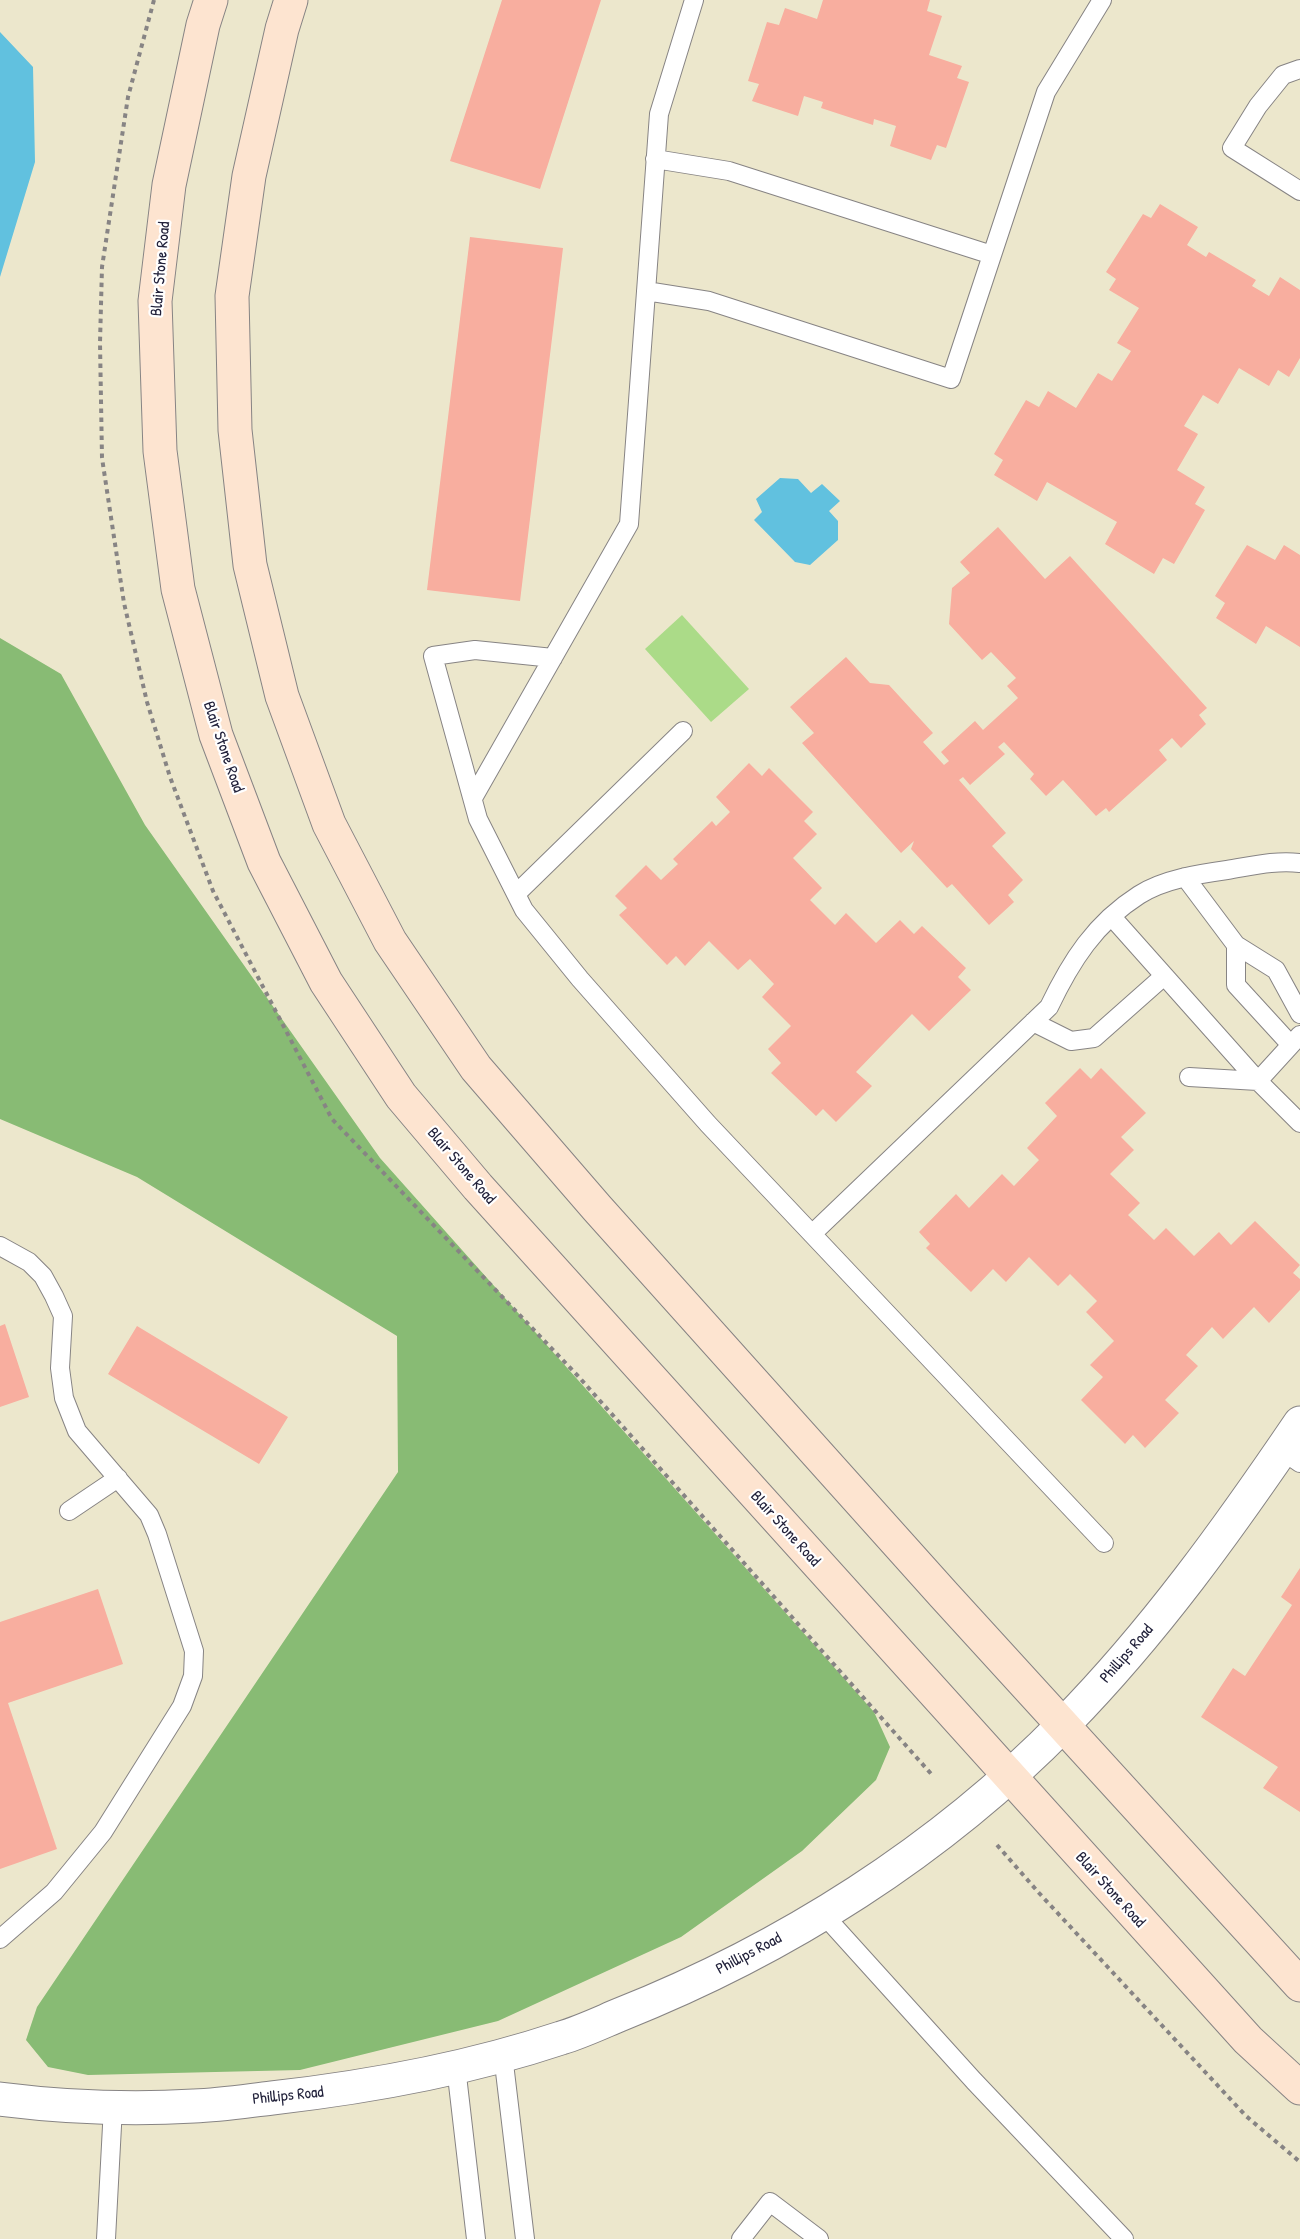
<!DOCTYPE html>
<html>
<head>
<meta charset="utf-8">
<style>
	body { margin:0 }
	canvas { display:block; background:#ece7cc }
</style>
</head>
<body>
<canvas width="1300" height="2239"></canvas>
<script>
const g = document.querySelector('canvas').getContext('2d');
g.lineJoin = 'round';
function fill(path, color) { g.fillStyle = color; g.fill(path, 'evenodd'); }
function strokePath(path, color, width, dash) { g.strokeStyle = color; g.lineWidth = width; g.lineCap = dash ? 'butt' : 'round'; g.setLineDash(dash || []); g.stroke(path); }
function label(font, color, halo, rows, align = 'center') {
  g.font = font + ' "Patrick Hand",sans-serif'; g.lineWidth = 4.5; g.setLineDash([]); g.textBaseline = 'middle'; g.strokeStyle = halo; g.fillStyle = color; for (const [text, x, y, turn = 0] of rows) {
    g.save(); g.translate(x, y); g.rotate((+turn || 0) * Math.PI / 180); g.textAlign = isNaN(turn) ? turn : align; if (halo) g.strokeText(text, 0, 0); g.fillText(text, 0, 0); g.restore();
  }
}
const green = new Path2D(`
	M682,615L749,689L711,722L645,649Z`);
const forest = new Path2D(`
	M0,638L61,674L145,825L380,1158L874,1712L890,1747L876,1780L802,1851L681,1937L498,2021L300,2070L88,2075L48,2067L26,2040L37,2007L398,1472L397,1336L137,1177L0,1119Z`);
const water = new Path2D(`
	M0,32L33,67L35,162L0,277Z
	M780,478L798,479L811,493L822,484L840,501L829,511L838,521V540L810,565L795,562L754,520L762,512L756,499Z`);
const building = new Path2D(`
	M502,0H601L540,189L450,161Z
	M823,0H930L927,11L942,16L929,55L962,66L957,78L969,82L946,148L937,145L931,160L890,146L896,126L874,119L873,125L821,108L823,102L804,96L798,116L752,101L759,84L748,81L767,22L779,25L785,8L817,19Z
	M1160,204L1198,227L1187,245L1206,257L1209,252L1256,280L1252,286L1269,296L1280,277L1300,290V358L1289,377L1278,370L1269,386L1239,368L1218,404L1203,395L1184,426L1198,434L1177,470L1205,487L1195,504L1205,510L1174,564L1163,558L1154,574L1105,544L1117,522L1047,482L1037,501L994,475L1003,460L994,454L1026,400L1039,407L1048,391L1076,408L1098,373L1112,381L1131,351L1117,343L1139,308L1109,290L1116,279L1106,272L1143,214L1151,218Z
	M470,237L563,248L520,601L427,590Z
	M998,527L1045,579L1070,556L1207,708L1199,715L1206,724L1181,748L1172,738L1159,750L1167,760L1109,812L1106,808L1096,816L1063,780L1046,796L1030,779L1034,774L1004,742L998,747L1005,754L970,785L963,777L959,780L1006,833L992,846L1023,880L1008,895L1014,902L989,925L952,884L947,888L911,849L914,841L901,853L802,743L814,733L790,707L846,657L870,683L889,685L933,733L923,742L944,765L949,761L941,752L975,721L983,730L1018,698L1007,686L1016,678L991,652L982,660L949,624L952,588L970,573L960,562Z
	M1247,545L1275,560L1284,545L1300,555V647L1266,626L1256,644L1216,618L1225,603L1215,596Z
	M749,763L762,776L769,768L813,812L804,821L817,834L793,858L822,888L810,900L835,925L846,913L876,943L900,920L914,934L922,926L966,968L958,977L971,990L929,1031L912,1014L856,1072L872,1086L836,1122L823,1109L816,1116L771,1073L781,1063L768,1049L791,1026L762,997L774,984L750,959L738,970L709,941L685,966L676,956L667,965L619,915L627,908L615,896L646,865L661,880L678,864L673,859L712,821L716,826L730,812L716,797Z
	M1080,1068L1091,1079L1101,1068L1146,1113L1121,1137L1134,1150L1110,1174L1140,1203L1128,1215L1154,1240L1166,1228L1194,1256L1219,1232L1231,1245L1255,1221L1300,1265L1293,1273L1300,1279V1290L1269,1323L1254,1307L1223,1339L1212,1327L1186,1355L1198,1366L1165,1400L1179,1413L1145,1448L1133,1435L1125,1444L1081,1400L1103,1377L1090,1365L1114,1341L1086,1312L1097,1301L1070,1274L1058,1286L1029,1257L1006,1282L993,1269L971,1292L926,1248L930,1244L919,1232L956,1194L969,1208L1002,1174L1014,1186L1039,1160L1027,1148L1057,1116L1045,1103Z
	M5,1324L29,1397L0,1407V1326Z
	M137,1326L288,1417L259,1464L108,1374Z
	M1300,1568V1812L1263,1788L1278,1767L1201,1717L1233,1668L1245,1676L1292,1605L1281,1597Z
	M98,1589L123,1664L8,1703L57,1849L0,1869V1622Z`);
const path = new Path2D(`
	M154,0L128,97L102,267L100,343L102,458L124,603L147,702L170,777L213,891L332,1119L578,1376L933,1776
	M997,1845L1039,1893L1246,2116L1300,2162`);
const service = new Path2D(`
	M1300,69L1283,75L1258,106L1232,148L1300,191
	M655,159L729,171L992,255
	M646,291L709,301L951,379L1046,92L1102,0
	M553,658L475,650L433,656L478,819L524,910L580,979L708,1124L1104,1543
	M473,798L629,524L659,114L694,0
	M1185,877L1236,945L1276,970L1300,1014
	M516,894L683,731
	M1112,917L1258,1081L1300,1123
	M1236,945V985L1290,1044
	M1033,1022L1071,1041L1094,1038L1164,976
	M1189,1077L1258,1081L1300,1035
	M812,1234L1049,1007C1071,961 1095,923 1139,895C1164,879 1199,874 1227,870C1252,866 1275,860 1300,863
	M0,1246L29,1262L43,1276L54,1296L63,1316L60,1368L64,1398L77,1431L149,1515L157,1534L194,1651L193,1676L182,1706L103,1832L54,1892L0,1939
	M1281,1450L1300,1463
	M69,1511L118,1478
	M823,1914L974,2081L1124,2239
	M503,2055L525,2239
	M456,2067L476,2239
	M106,2239L113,2107
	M741,2239L770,2202L819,2239`);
const tertiary = new Path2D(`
	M0,2099C64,2107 130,2110 194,2106C220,2105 246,2101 272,2098C369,2087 468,2069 561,2038C581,2032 600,2023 619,2015C785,1949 940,1851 1065,1723C1155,1631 1228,1529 1300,1423`);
const secondary = new Path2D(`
	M211,0L203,25L169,185L155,301L160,451L178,589L216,735L264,862L326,982L401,1096L478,1187L1248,2040L1300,2088
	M291,0L282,29L249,176L232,296L235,430L250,565L282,696L329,824L390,941L476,1068L597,1208L944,1595L1300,1985`);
const streetNames = [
	["Blair Stone Road",161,269,-85],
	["Blair Stone Road",223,747,71],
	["Blair Stone Road",461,1166,49],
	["Blair Stone Road",785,1529,48],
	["Phillips Road",1127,1654,-49],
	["Blair Stone Road",1110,1890,48],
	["Phillips Road",749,1954,-28],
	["Phillips Road",288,2096,-6]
];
fill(green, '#abdb88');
fill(forest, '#88bb74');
fill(water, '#61c1df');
fill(building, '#f8ae9f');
strokePath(service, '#878484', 20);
strokePath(tertiary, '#878484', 35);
strokePath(secondary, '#878484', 35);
strokePath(path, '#878484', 4, [4.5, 4.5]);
strokePath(service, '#fff', 18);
strokePath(tertiary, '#fff', 33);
strokePath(secondary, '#fde4d0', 33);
label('16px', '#22223b', '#fff', streetNames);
</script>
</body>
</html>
